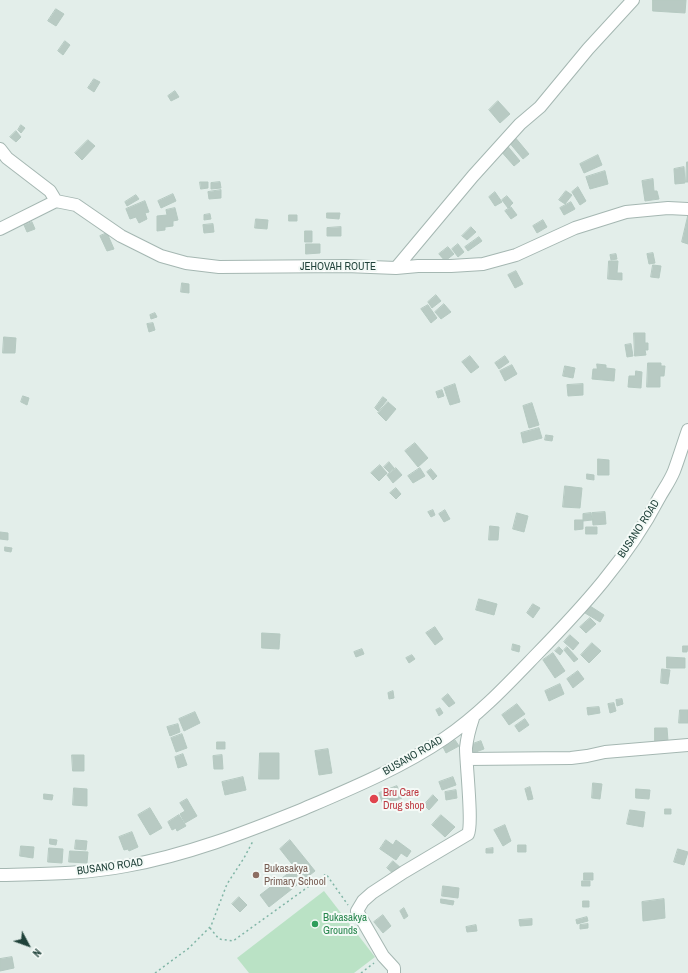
<!DOCTYPE html>
<html>
<head>
<meta charset="utf-8">
<style>
	body { margin:0 }
	#map { position:relative; width:688px; height:973px; overflow:hidden; background:#e3eeea; font-family:"Archivo Narrow",sans-serif }
	canvas { display:block }
	.north { position:absolute; left:8px; top:925px; width:40px; height:40px; -webkit-text-stroke:3px #f4faf7; paint-order:stroke; rotate:131deg; font-size:11px; font-weight:700; line-height:16px; text-align:center; color:#20423a }
	.north::after { content:''; display:block; margin:auto; width:14px; height:18px; background:#20423a; clip-path:polygon(50% 0,100% 100%,50% 72%,0 100%) }
</style>
</head>
<body>
<div id="map">
<canvas width="688" height="973"></canvas>
<div class="north">N</div>
</div>
<script>
const g = document.querySelector('canvas').getContext('2d');
g.lineJoin = 'round';
function fill(path, color) { g.fillStyle = color; g.fill(path, 'evenodd'); }
function strokePath(path, color, width, dash) { g.strokeStyle = color; g.lineWidth = width; g.lineCap = dash ? 'butt' : 'round'; g.setLineDash(dash || []); g.stroke(path); }
function label(font, color, halo, rows, align = 'center') {
  g.font = font + ' "Archivo Narrow",sans-serif'; g.lineWidth = 4; g.setLineDash([]); g.textBaseline = 'middle'; g.strokeStyle = halo; g.fillStyle = color; for (const [text, x, y, turn = 0] of rows) {
    g.save(); g.translate(x, y); g.rotate((+turn || 0) * Math.PI / 180); g.textAlign = isNaN(turn) ? turn : align; if (halo) g.strokeText(text, 0, 0); g.fillText(text, 0, 0); g.restore();
  }
}
const green = new Path2D(`
	M324,891L375,957L354,973H249L237,958Z`);
const building = new Path2D(`
	M653,0H686L685,13L653,11Z
	M56,9L64,14L56,26L48,21Z
	M65,41L70,45L63,55L58,51Z
	M94,79L100,82L94,92L88,88Z
	M175,91L179,97L171,101L168,96Z
	M498,101L510,114L500,123L489,110Z
	M21,125L25,128L21,133L18,130Z
	M16,131L21,137L16,142L10,137Z
	M514,136L529,154L523,159L508,141Z
	M88,140L95,146L82,160L75,153Z
	M505,143L520,161L514,166L499,149Z
	M598,155L602,165L584,173L580,164Z
	M687,162H688V182H686Z
	M684,167L685,183L675,184L674,169Z
	M605,171L608,184L590,189L586,177Z
	M653,179L654,191H657L659,199L645,201L642,181Z
	M200,182H208V188L201,189Z
	M220,182L221,188L211,189V183Z
	M578,187L586,201L580,205L572,192Z
	M221,190V198L209,199L208,192Z
	M566,191L572,195L565,204L559,200Z
	M495,192L502,202L495,206L489,197Z
	M173,194L176,201L161,208L158,201Z
	M136,195L139,199L127,206L125,202Z
	M507,196L513,203L508,208L502,200Z
	M145,201L149,212L145,213L147,219L139,223L136,217L130,219L126,209Z
	M571,202L575,209L564,215L560,208Z
	M511,207L517,215L511,219L505,211Z
	M175,208L178,220L173,221V226L165,227V230L157,231V216L167,215L166,210Z
	M327,213H340L339,219L327,218Z
	M210,214L211,219L204,220V215Z
	M289,215H297V221H289Z
	M688,215V244L682,242Z
	M256,219L268,220L267,229L255,228Z
	M543,220L547,227L537,233L533,226Z
	M32,222L35,229L27,232L24,225Z
	M213,224L214,232L204,233L203,225Z
	M341,227V236H327V228Z
	M471,227L476,232L467,240L462,236Z
	M305,231H312V242H305Z
	M107,233L114,249L107,251L100,236Z
	M479,237L482,241L468,251L465,247Z
	M306,244H320V253L306,254Z
	M458,244L464,252L458,257L452,249Z
	M448,247L454,254L445,261L439,254Z
	M653,253L655,263L649,264L647,254Z
	M616,254L617,259L611,260L610,255Z
	M609,261H618L617,273H622V280L608,279Z
	M653,265L661,266L659,278L651,277Z
	M516,271L523,284L515,288L508,275Z
	M182,283L189,284V293L181,292Z
	M436,295L441,301L432,308L428,302Z
	M444,304L451,312L441,319L435,312Z
	M428,305L437,318L431,323L421,309Z
	M155,313L157,317L151,319L150,315Z
	M153,323L155,330L149,332L147,324Z
	M634,333H645V343H648V350H645L646,355L635,356Z
	M4,337L16,338L15,353H3Z
	M631,344L633,356L627,357L625,345Z
	M470,356L479,367L471,373L462,362Z
	M505,356L509,362L499,369L495,363Z
	M648,363H661V366H665L664,376H660V387H647Z
	M597,364L606,365V368L615,369L614,381L592,379L593,369H597Z
	M512,365L517,374L505,381L500,371Z
	M565,366L575,368L573,378L563,376Z
	M636,371L642,372L641,388L628,387L629,376H635Z
	M455,384L460,402L450,405L444,388Z
	M583,384V395L568,396L567,385Z
	M442,390L444,396L438,398L436,392Z
	M23,396L29,398L27,405L21,402Z
	M383,397L387,400L378,411L375,408Z
	M388,402L396,409L386,421L378,413Z
	M532,403L539,425L529,428L523,406Z
	M539,428L542,438L523,443L521,433Z
	M546,435L553,436L552,441L545,440Z
	M415,443L428,458L418,467L405,451Z
	M598,459L609,460V475H598Z
	M389,462L394,468L389,472L384,467Z
	M380,465L387,473L379,481L371,473Z
	M396,468L402,475L393,483L387,475Z
	M420,468L425,476L413,483L408,476Z
	M431,469L437,476L433,480L427,472Z
	M587,474L594,475V480L587,479Z
	M565,486L582,488L580,508L563,507Z
	M396,488L401,494L396,499L390,493Z
	M433,510L435,515L431,517L428,512Z
	M445,510L450,519L444,522L439,514Z
	M605,512L606,524L593,525L592,513Z
	M517,513L528,516L524,532L513,529Z
	M591,513L592,520L583,521V514Z
	M575,520H583V529L575,530Z
	M490,526L499,527L498,540H489Z
	M586,527H597V534H586Z
	M0,532L8,533V540L0,539Z
	M5,547L12,548L11,552L5,551Z
	M479,599L497,604L494,615L476,610Z
	M533,604L540,608L533,618L527,613Z
	M590,606L604,615L600,622L585,613Z
	M590,618L596,624L586,633L580,627Z
	M435,627L443,639L435,645L426,633Z
	M262,633L280,634L279,649L262,648Z
	M570,635L579,643L573,650L564,642Z
	M592,643L601,651L589,663L581,655Z
	M513,644L520,646L519,652L512,650Z
	M683,646H688L687,652H683Z
	M559,647L563,651L560,655L555,651Z
	M567,647L578,659L574,662L564,650Z
	M362,649L364,654L356,657L354,652Z
	M553,653L565,671L555,678L543,660Z
	M412,655L415,659L409,663L406,658Z
	M667,657L685,658V668H667Z
	M662,669L670,670L668,684L661,683Z
	M578,671L584,679L573,688L567,679Z
	M560,684L564,694L549,701L545,691Z
	M393,691L394,698L389,699L388,693Z
	M448,694L455,703L449,707L442,699Z
	M622,699L623,704L617,706L616,700Z
	M614,703L616,711L610,713L608,704Z
	M517,704L525,714L509,725L502,715Z
	M599,707L600,713L588,715L587,708Z
	M440,708L443,713L439,716L436,710Z
	M680,710H688V723H679Z
	M195,712L200,723L184,731L179,719Z
	M525,719L529,725L519,732L515,726Z
	M178,724L180,732L170,736L167,727Z
	M655,728H667L668,741L655,742Z
	M182,734L187,748L176,752L171,738Z
	M455,740L459,746L446,753L443,747Z
	M481,741L484,749L473,753L470,745Z
	M217,742H225V749H217Z
	M328,749L332,773L319,775L315,751Z
	M260,753H279V779H259Z
	M183,754L187,765L178,768L175,757Z
	M72,755H84V771H73Z
	M222,755L223,769H214L213,756Z
	M243,777L246,790L225,795L222,782Z
	M453,777L456,785L442,790L439,782Z
	M593,783L602,784L600,799L592,798Z
	M397,786L402,798L383,805L379,793Z
	M530,787L533,799L528,800L525,789Z
	M74,788L87,789V806L73,805Z
	M636,789L650,790L649,799L636,798Z
	M456,790L457,798L446,800L445,792Z
	M44,794L53,795L52,800L44,799Z
	M433,795L438,800L429,810L424,805Z
	M187,799L197,816L185,823L180,814L185,811L180,803Z
	M150,808L162,828L150,835L138,815Z
	M665,809H671V814H665Z
	M630,810L645,812L643,827L627,824Z
	M179,815L186,826L177,831L176,828L172,830L168,822Z
	M441,815L455,827L445,837L432,825Z
	M505,825L511,841L503,846L494,830Z
	M132,832L138,847L129,851L128,849L124,850L119,837Z
	M50,839L57,840L56,845L50,844Z
	M76,840L87,841L86,850L75,849Z
	M290,840L315,871L269,907L260,895L295,868L280,849Z
	M386,840L393,845L396,840L411,851L407,857L401,853L396,860L380,849Z
	M518,845H526V852H518Z
	M21,846L34,847L33,858L20,856Z
	M49,848L63,849L62,863L48,862Z
	M493,848V853H486V849Z
	M678,849L688,852L684,865L674,862Z
	M70,851L88,852L87,863L69,862Z
	M393,861L402,869L396,876L387,868Z
	M584,873H593V880H584Z
	M582,881H590V886H582Z
	M443,886L459,888L458,898L442,896Z
	M239,897L247,905L240,912L232,904Z
	M441,899L454,901L453,905L441,903Z
	M664,899L665,918L643,921L642,902Z
	M583,901H589V907H583Z
	M404,908L408,916L404,919L400,911Z
	M383,915L391,926L383,933L374,922Z
	M587,917L588,921L577,924L576,920Z
	M532,919V925L520,926L519,920Z
	M588,924V928L580,929V925Z
	M476,925L477,931L467,932L466,927Z
	M12,957L14,968L0,971V959Z`);
const path = new Path2D(`
	M210,928L219,939L233,941L326,874L348,905
	M155,973L189,948L211,926L227,884L244,858L253,841
	M361,973L374,963`);
const minor = new Path2D(`
	M0,149L7,158L50,191L56,201
	M0,229L56,201L76,205L121,236L161,256L186,263L219,267L346,266L396,268L418,266H451L483,264L516,255L575,228L626,212L668,208L688,209
	M396,268L473,176L520,124L540,107L588,49L633,0
	M467,759L571,758L587,756L605,752L688,745
	M0,875C42,874 85,874 126,866C187,855 244,833 301,810C350,789 401,768 445,738C479,715 507,685 535,656C582,608 628,558 659,498C664,489 670,481 674,471C679,458 683,444 688,430
	M394,973V968L383,956L357,911L363,901L372,893L404,872L468,834C473,824 466,764 466,748C467,738 470,727 473,718`);
const markers = [
	[374,799,5,"#e0444e"],
	[256,875,4,"#8d6e63"],
	[315,924,4,"#2e9e5b"]
];
const streetNames = [
	["JEHOVAH ROUTE",338,267],
	["BUSANO ROAD",639,529,-57],
	["BUSANO ROAD",413,756,-30],
	["BUSANO ROAD",110,867,-8]
];
const healthNames = [
	["Bru Care",383,793],
	["Drug shop",383,806]
];
const educationNames = [
	["Bukasakya",264,869],
	["Primary School",264,882]
];
const leisureNames = [
	["Bukasakya",323,918],
	["Grounds",323,931]
];
fill(green, '#bae2c5');
fill(building, '#b8cac3');
strokePath(building, '#b5c9c1', 1);
strokePath(minor, '#a5b7b2', 14);
strokePath(path, '#80b5a6', 1.5, [2, 3]);
strokePath(minor, '#fff', 12);
for (const [x, y, r, color] of markers) { const dot = new Path2D(); dot.arc(x, y, r, 0, 2 * Math.PI); g.fillStyle = color; g.fill(dot); strokePath(dot, '#f4faf7', 1.5); }
label('11px', '#20423a', '#f4faf7', streetNames);
label('11px', '#be3a42', '#f4faf7', healthNames, 'left');
label('11px', '#785e54', '#f4faf7', educationNames, 'left');
label('11px', '#27864d', '#f4faf7', leisureNames, 'left');
</script>
</body>
</html>
